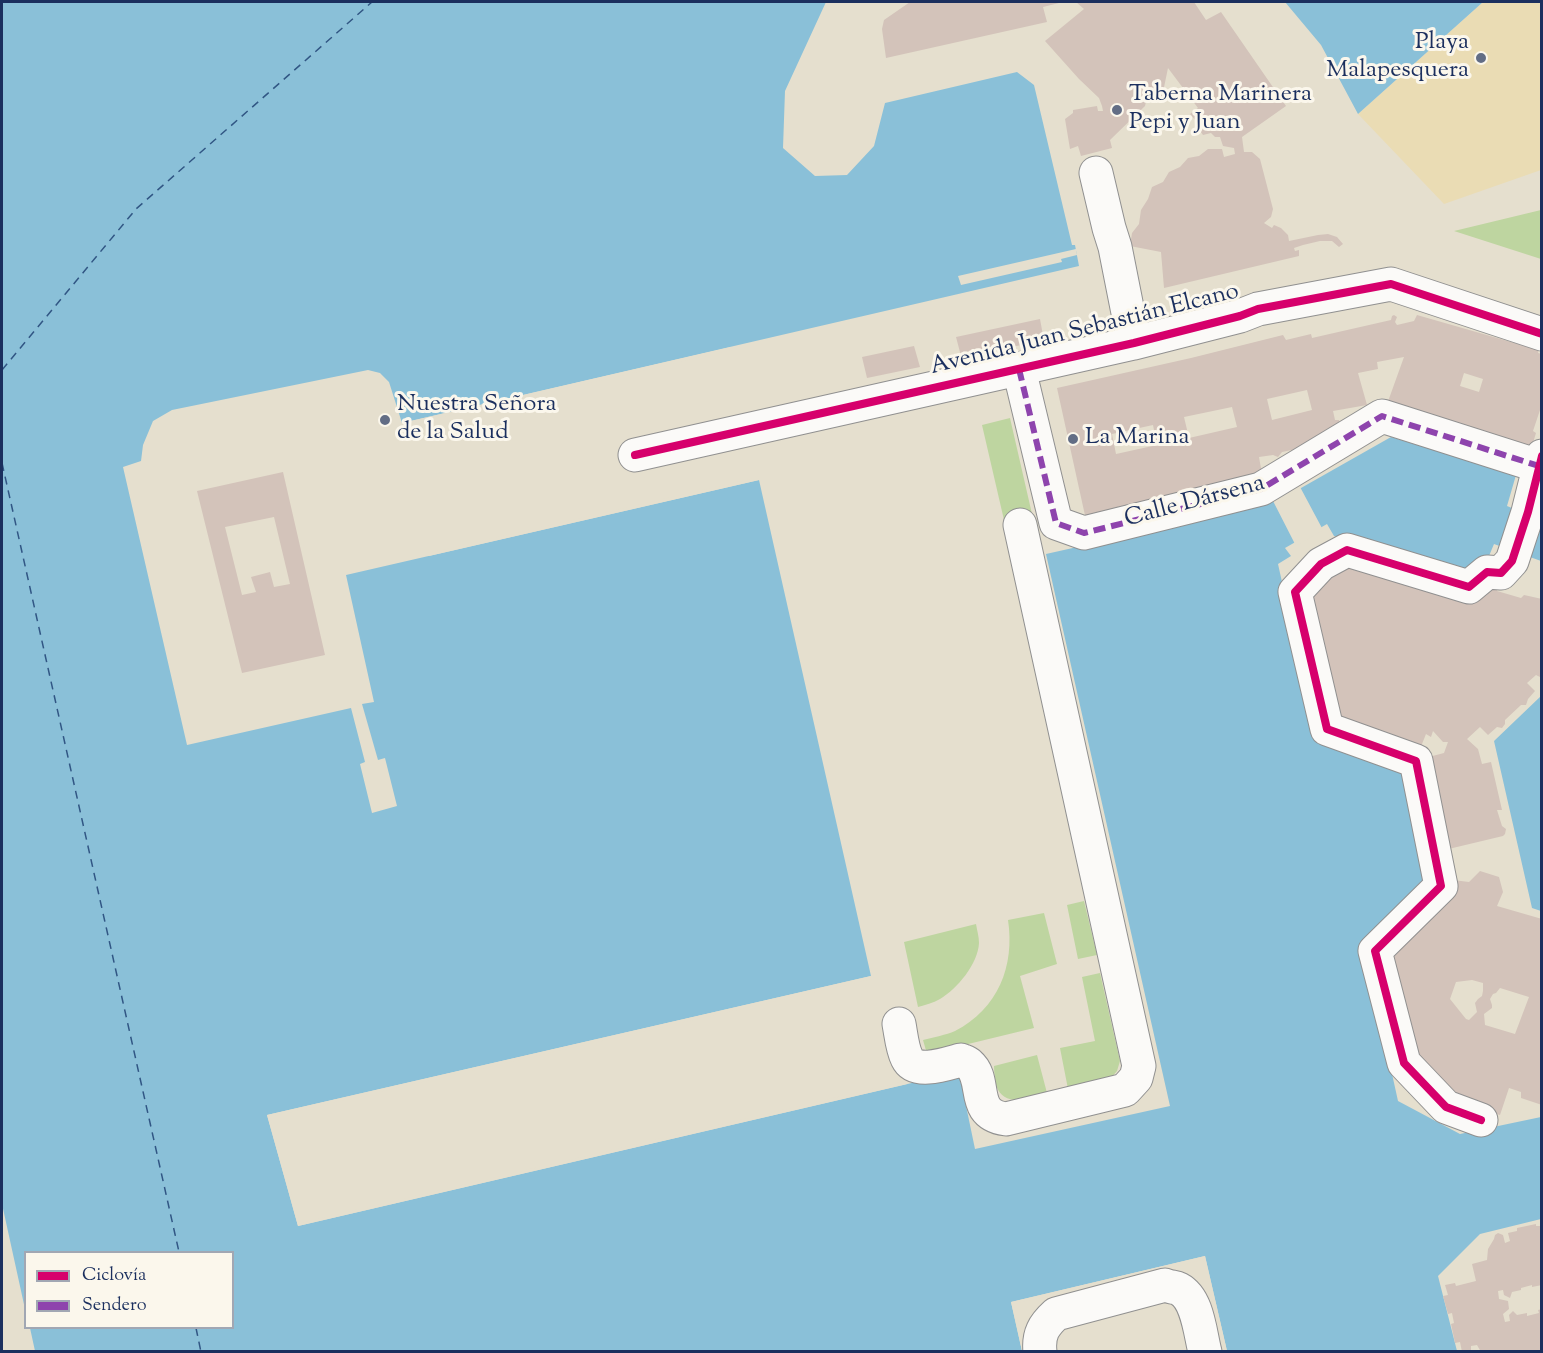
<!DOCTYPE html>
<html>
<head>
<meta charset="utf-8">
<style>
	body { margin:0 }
	#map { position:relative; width:1543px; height:1353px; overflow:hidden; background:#e5dfce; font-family:"Sorts Mill Goudy",serif }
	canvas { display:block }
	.frame { position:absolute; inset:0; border:3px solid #1b2f5e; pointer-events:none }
	.legend { position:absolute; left:24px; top:1251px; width:210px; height:78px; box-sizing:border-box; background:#fbf7ec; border:2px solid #a1a7b3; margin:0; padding:8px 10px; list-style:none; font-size:18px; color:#1b2f5e }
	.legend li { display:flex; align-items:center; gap:12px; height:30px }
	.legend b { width:30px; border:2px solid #a1a7b3 }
</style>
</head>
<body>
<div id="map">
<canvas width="1543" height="1353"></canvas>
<div class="frame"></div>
<ul class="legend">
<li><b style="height:8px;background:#d6006c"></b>Ciclovía</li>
<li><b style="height:8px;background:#8e44ad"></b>Sendero</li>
</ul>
</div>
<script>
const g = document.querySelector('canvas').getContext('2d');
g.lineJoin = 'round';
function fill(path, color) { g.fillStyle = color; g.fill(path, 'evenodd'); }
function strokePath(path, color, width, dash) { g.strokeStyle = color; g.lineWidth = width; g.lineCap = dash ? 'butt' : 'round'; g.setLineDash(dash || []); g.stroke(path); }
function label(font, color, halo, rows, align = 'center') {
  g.font = font + ' "Sorts Mill Goudy",serif'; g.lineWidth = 6; g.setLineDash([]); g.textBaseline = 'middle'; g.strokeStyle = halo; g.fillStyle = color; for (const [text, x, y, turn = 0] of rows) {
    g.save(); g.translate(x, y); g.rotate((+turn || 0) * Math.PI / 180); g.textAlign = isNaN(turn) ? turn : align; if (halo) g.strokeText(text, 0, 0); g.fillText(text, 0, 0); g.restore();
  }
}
const green = new Path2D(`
	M1541,210V259L1454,231Z
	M1010,418L1032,514L1004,520L982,425Z
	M1084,901L1097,955L1078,959L1067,905Z
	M1044,913L1057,964L1020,976L1034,1028L927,1054L923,1040C934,1037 946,1035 955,1031C998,1009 1015,966 1008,920Z
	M976,924C977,930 979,937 979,943C978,964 957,989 940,999C933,1003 925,1005 918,1007L904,942Z
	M1100,973L1120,1061L1117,1071L1111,1078L1068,1089L1060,1048L1095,1041L1082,977Z
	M1037,1055L1047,1093C1031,1098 1004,1109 996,1085C995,1079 994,1072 994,1066Z`);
const sand = new Path2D(`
	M1483,2H1541V170L1444,204L1358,114Z`);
const water = new Path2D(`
	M2,2H826L785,91L783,148L815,176L847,175L874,146L885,103L1017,72L1034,85L1072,245H1075L1079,266L402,423L389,382L380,373L368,370L172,410L153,421L143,445L141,461L123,467L187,745L351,708L365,762L360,764L372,813L397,806L385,758L378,760L362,704L374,702L346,575L759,480L871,976L267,1115L298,1226L959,1072L975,1149L1170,1106L1046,554L1265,505L1301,488L1391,437L1516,475L1507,506L1541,520V561L1494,544L1489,556L1466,576L1334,536L1327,524L1285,548L1291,556L1278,564L1316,735L1406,762L1430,878L1363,942L1398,1101L1460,1134L1541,1117V1219L1480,1234L1438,1276L1457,1351H1227L1205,1256L1011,1302L1022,1351H35L30,1328H232V1252H26L25,1309L2,1204Z
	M1285,2H1483L1358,114L1321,45Z
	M1541,696V911L1532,908L1494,741Z`);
const pier = new Path2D(`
	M1076,249L1077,255L1061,259L1062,262L961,285L958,276Z
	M731,347L732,350L403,426L402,423Z
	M759,477V480L429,556L428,553Z
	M1299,485L1323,530L1296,546L1272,499Z
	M871,976L872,979L270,1117L300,1223L906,1081L907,1084L298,1226L267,1115Z
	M1205,1256L1227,1351L1224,1352L1203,1260L1014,1304L1025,1351H1022L1011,1302Z`);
const ferry = new Path2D(`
	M2,370L136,209L372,2
	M2,463L179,1252
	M196,1328L201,1352`);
const building = new Path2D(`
	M910,2H1063L1043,7L1047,22L886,58L882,29L884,20Z
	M1076,2H1194L1206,20L1221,12L1286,106L1242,137L1244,152H1252L1260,159L1273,209L1271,217L1264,223L1272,228L1274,225L1281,228L1288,235L1289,241L1318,235L1328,234L1337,237L1343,244L1339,247L1332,241H1320L1303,245L1294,248L1295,251L1299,250V256L1164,288L1161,252L1130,246L1132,233L1139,224L1141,210L1148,199L1152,187L1163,182L1169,172L1180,167L1188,158L1199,156L1208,149H1222L1224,157L1235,154L1234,148L1223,146L1220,137H1215L1211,133L1203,135L1196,125L1197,122L1190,114L1198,108L1168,68L1162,97H1147L1145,106L1110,140L1112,148L1081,156L1078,146L1070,149L1065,119L1073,113V110L1097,106L1098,111H1103L1102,106L1099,98L1079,79L1045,41L1084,9Z
	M1394,315L1397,317L1395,322L1397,325L1414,321L1417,315L1539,350L1538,353L1542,354V404L1533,431L1536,433L1530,453L1386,407L1404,357L1377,362L1378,369L1358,373L1367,405L1333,411L1335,420H1339L1342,437L1307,447L1282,452L1278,457L1273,455L1259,457L1263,480L1086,520L1057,388L1191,358L1283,335L1286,340L1311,334L1312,338L1391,320L1392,316ZM1464,373L1483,379L1479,392L1460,386ZM1307,390L1312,410L1272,420L1267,399ZM1232,407L1237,427L1189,438L1184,417ZM1153,425L1157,445L1116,454L1112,434Z
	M1040,319L1044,341L961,356L956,337Z
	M914,346L920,367L867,378L862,357Z
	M283,472L325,655L242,673L197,491ZM274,517L290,584L274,587L270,572L251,577L256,592L242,595L225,527Z
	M1346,554L1498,587L1497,591L1521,598L1524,595L1542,599V678L1536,675L1527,683L1535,691L1528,699L1526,705H1521L1505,720V724L1502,728L1497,727L1488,735L1480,727L1467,739L1478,749L1482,764L1491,762L1502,810H1497L1502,826L1506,829L1505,834L1503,836L1436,852L1421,759L1444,753L1448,742H1443L1433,731L1431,737L1426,734L1420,749L1335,727L1300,597Z
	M1480,871L1499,877L1503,892L1497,906L1542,919V1105L1521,1098V1092L1509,1088L1500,1115L1438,1096L1443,1079L1423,1073L1418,1053L1400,1047L1383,966L1453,880L1469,882ZM1472,980L1483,983V991L1482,996L1478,999L1475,1003L1477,1012L1469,1020L1466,1019L1450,999L1456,982ZM1500,988L1529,997L1515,1034L1485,1025L1484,1014L1492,1008V1005L1490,999L1493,994L1496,993Z
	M1536,1224V1226H1542V1285L1532,1287V1285L1521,1288V1290L1512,1292L1510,1298L1504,1295L1503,1290L1498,1291L1499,1299L1508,1301L1509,1309L1503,1314L1505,1322L1510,1321L1509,1315L1513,1311L1517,1315L1527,1313V1316L1539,1313L1538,1310L1542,1309V1352H1481L1477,1345L1471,1346V1350L1462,1352L1460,1342L1455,1343L1451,1324L1454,1323L1452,1313L1448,1314L1443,1296L1448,1295L1445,1285L1455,1283L1456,1286L1476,1281L1472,1264L1487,1260L1488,1249L1494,1239L1495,1235L1498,1233L1503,1235L1505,1243L1510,1241L1508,1233L1517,1231V1228Z`);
const minor = new Path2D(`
	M1096,173L1109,228L1115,247L1134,343
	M1019,369L1056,523L1084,533L1261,489L1382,416L1542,467
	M635,455L1134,343L1240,316L1258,309L1391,284L1542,334
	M899,1024C901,1034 902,1048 907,1058C915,1075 946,1064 961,1060C963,1061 967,1062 969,1064C988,1080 969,1114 1006,1119L1125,1090L1136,1078L1139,1066L1020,525
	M1481,1120L1446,1107L1404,1063L1375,951L1441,886L1416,761L1327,729L1295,592L1321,564L1347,550L1469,587L1487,572L1501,573L1512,561L1528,512L1542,456
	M1040,1352C1038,1334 1044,1325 1056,1314L1165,1285C1169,1287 1175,1287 1179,1289C1198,1299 1200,1333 1205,1352`);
const quiet = new Path2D(`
	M1019,369L1056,523L1084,533L1261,489L1382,416L1542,467`);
const cycleway = new Path2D(`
	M635,455L1134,343L1240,316L1258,309L1391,284L1542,334
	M1481,1120L1446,1107L1404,1063L1375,951L1441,886L1416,761L1327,729L1295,592L1321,564L1347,550L1469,587L1487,572L1501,573L1512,561L1528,512L1542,456`);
const markers = [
	[1481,58,6,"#626d85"],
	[1117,110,6,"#626d85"],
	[385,420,6,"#626d85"],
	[1073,439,6,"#626d85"]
];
const poiNames = [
	["Playa",1469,44,"right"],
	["Malapesquera",1469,72,"right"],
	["Taberna Marinera",1129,96],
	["Pepi y Juan",1129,124],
	["Nuestra Señora",397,406],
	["de la Salud",397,434],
	["La Marina",1085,439]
];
const streetNames = [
	["Avenida Juan Sebastián Elcano",1085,331,-14],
	["Calle Dársena",1195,503,-15]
];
fill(green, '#bed5a0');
fill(sand, '#eadcb4');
fill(water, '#8ac0d8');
fill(pier, '#e5dfce');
strokePath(ferry, '#315684', 1.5, [8, 6]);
fill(building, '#d3c3ba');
strokePath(minor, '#909090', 35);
strokePath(minor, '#fbfaf8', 33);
strokePath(quiet, '#8e44ad', 6, [12, 6]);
strokePath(cycleway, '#d6006c', 8);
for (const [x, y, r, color] of markers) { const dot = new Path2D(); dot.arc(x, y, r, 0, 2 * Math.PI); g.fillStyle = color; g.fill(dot); strokePath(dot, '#fbf7ec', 2); }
label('24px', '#1b2f5e', '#fbf7ec', poiNames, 'left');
label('24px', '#1b2f5e', '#fbf7ec', streetNames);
</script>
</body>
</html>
